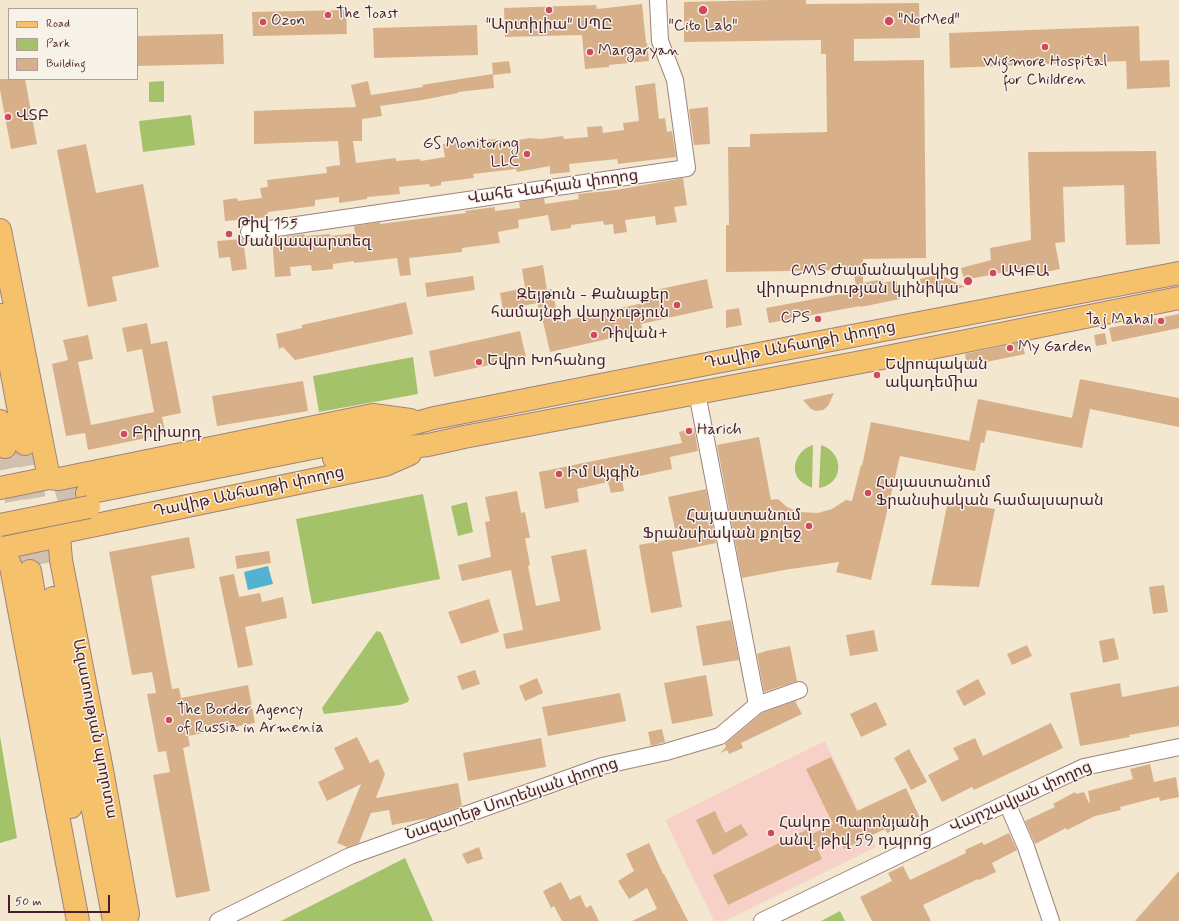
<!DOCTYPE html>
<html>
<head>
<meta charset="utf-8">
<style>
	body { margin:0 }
	#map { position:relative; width:1179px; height:921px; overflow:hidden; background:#f3e7d0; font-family:Mynerve,sans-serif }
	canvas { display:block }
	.legend { position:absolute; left:8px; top:8px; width:130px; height:72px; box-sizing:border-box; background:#f7f3e8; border:1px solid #b29e9c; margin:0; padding:5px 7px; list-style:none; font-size:12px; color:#4a1f2b }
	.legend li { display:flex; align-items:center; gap:8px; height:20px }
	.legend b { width:20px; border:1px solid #b29e9c }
	.scale { position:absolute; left:8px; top:895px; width:102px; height:18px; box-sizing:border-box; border:2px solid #4a1f2b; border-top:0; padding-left:5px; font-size:12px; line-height:14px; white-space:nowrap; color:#4a1f2b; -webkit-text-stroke:3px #f7f3e8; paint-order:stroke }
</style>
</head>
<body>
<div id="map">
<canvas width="1179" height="921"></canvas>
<ul class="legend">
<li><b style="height:5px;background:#f5c16b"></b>Road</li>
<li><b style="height:11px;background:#a4c26a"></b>Park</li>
<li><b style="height:11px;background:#d7b08a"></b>Building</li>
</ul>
<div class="scale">50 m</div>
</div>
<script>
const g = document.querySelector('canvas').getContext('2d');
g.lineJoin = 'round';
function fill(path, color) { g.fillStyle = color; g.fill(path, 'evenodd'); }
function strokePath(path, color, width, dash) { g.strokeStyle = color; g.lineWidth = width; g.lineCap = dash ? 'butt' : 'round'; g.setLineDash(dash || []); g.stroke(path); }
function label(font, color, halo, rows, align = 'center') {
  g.font = font + ' Mynerve,"Noto Sans Armenian",sans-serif'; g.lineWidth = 3; g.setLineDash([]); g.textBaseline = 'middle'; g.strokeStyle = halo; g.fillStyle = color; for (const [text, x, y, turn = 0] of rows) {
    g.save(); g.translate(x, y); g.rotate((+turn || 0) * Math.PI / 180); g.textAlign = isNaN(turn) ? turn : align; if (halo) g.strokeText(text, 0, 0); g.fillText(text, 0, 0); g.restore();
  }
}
const built = new Path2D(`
	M825,741L876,847L725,921H714L665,820Z`);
const green = new Path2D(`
	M164,81V102H149V82Z
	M191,115L195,145L143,152L139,121Z
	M413,357L418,394L319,412L313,376Z
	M813,445L812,488C809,486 805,485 803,483C787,471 797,450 813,445Z
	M821,445C845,453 844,484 819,488Z
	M423,494L440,579L312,604L296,519Z
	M467,502L473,532L458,536L451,506Z
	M377,631L380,632L382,634L409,699L408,702L400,705L324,714L322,708L375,633Z
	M0,736L17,838L0,843Z
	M405,858L433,921H281Z
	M840,911L845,921H821Z`);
const water = new Path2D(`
	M268,566L273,584L248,590L244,572Z`);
const building = new Path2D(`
	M770,0H806V4L919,3L920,38L854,39V61L924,60L926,258L863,259V283L883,279V283L896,280L900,299L861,307L860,306L769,323L766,308L857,291L853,270L726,272V225H729L728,147H750V134L827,132L826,54H821V40L684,42V2Z
	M642,4L646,43H647L649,61L609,65V67L585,69L582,35L505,37L504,8L596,5L597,9Z
	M346,10L347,34L253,36L252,12Z
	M477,25L478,55L374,58L373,28Z
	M1139,26L1140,61L1169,60L1170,87L1127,89L1126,61L950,68L949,33Z
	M223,34L224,64L137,66V36Z
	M509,61L511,73L493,75L492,63Z
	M493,74L494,88L458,92V93L422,100L380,106L382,116L362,119V141H353L356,163L396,158V161L420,159L421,161L445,157L443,144L458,142L496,139L497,141H512L530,138L540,139L563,136L564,139L588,137L587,127L602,126L603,133L624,130L623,123L639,121L635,86L655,83L659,119L665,118L667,132L672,131L676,157L618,164L617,159L569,164L570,172L550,174V166L517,172L516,169L473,174L474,178L441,182V185L430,187L429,184L399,187L400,194L367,197V199L339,203V197L315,200V206L268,212V217L225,221L223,200L237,198L238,201L262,198L260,188L268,187L267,180L327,173L326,167L340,165L338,141L254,144V111L356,107L351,85L368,81L371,95L423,87L422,85L434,83Z
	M0,79H25L37,144L11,149L0,90Z
	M708,107L710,144L694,145L689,109Z
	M86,144L96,193L143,184L159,267L112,277L117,301L88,307L57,150Z
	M1156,151L1160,244L1126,245L1124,185L1063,187L1065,242L1055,243L1060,269L1022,277L1021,269L964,280L961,268L991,260L990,248L1031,240L1028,152Z
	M683,178L687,205L674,207L677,222L656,225L655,216L625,220L627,232L614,234L613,224L604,225L603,221L571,225V228L551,231L548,215L518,220L519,228L498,232L500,243L462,248V252L409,258L411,275L400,276L397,258L354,263V261L333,264V269L312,271L311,265L290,267L291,276L275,277L272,238L304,234L305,236L330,234V236L355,233L354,226L380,222V224L466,213L465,211L495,207V211L520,208L519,202L544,198L545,204L579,199L578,194L616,190Z
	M243,239L247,269L232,271L230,257L219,258L217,241Z
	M543,265L547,290L552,289L559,322L643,303L641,293L707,279L713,308L641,324L643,331L550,352L540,309H539L537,303L503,310L500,293L525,288L522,269Z
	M939,274L965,287L922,295L920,279Z
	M473,276L475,290L427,297L425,283Z
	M406,302L413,334L295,360L283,347L279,349L276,334L302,328V325Z
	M739,308L742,325L726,328V310Z
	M1179,314V328L1112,342L1109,328Z
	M147,323L151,344L167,341L181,413L162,417L166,434L88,450L85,433L66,436L52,364L68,360L63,340L88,335L93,359L78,362L91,425L154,412L142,349L127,352L122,328Z
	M520,331L526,357L434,377L429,351Z
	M1105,333L1107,344L1096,346L1094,335Z
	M1022,342L1025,354L967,366L965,354Z
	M1080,379L1179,398V427L1090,409L1082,448L987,430L984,443L981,442L975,471L900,456L871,580L836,572L839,562L784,570L742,578L717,445L759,437L771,500L778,499L787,507L799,512L818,513L832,509L846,500L852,501L861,465L862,466L871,422L969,441L978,399L1072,418Z
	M303,381L308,411L217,426L212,396Z
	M834,393L828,406L823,410L816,411L811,409L803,400Z
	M694,428L698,451L670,457L672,469L622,480L624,491L611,493L608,482L577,489L579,502L545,509L539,472L682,443L679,432Z
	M706,489L716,543L672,552L682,607L651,613L639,545L677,538L668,497Z
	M517,491L521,513L525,512L530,538H525L530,565L528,566L536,606L560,601L551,556L586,549L601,630L506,649L503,634L523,630L511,570L462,581L458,565L491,557L485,522L490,521L485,497Z
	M948,501L995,509L979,587L931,585Z
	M189,537L195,568L151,576L172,689L179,688L181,698L248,685L255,723L188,736L190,746L183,748L210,891L176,898L153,775L170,772L166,751L158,752L147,694L156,693L152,672L132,675L109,552Z
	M269,551L271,563L237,569L235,556Z
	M234,574L239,597L260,593L262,602L283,597L287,618L245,627L253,665L238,668L219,577Z
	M1164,585L1168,612L1153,614L1149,587Z
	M489,599L499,632L461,644L448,612Z
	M731,620L739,660L703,666L696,626Z
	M874,630L878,651L850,656L846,635Z
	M1114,638L1119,659L1103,663L1099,641Z
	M1027,645L1032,656L1012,665L1007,654Z
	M790,646L797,681L764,692L757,654L766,651Z
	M475,670L480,684L462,690L457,676Z
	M706,675L713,716L672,724L664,683Z
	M537,678L543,693L525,701L519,686Z
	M978,679L986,694L964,706L956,691Z
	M1120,683L1122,697L1179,686V726L1129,735L1130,737L1080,746L1070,693Z
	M620,693L626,721L548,736L542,707Z
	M795,701L802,714L741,743L743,748L729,754L727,750L720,753L726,747L725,744L762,713Z
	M876,702L887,725L861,737L850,714Z
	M1051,723L1063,748L974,790L972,787L942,802L928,775L959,759L953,748L975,738L983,756Z
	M662,729L665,742L651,746L648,732Z
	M357,737L370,763L378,759L385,774L376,798L458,783L462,806L429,818L392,825L389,810L371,813L359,843L347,847L337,843L361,784L327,801L318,782L344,769L334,748Z
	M541,738L546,767L468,781L463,753Z
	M909,749L927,782L911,790L894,758Z
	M831,757L857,811L906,788L920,818L887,833L885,829L844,849L839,837L817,848L822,859L728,905L713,875L808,829L810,835L833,824L806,769Z
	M1150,764L1154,782L1176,777L1179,797L1160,801L1159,797L1120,807L1121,810L1095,816L1067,830L1066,828L1035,844L1025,821L1055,807L1053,804L1075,792L1076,794L1084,792L1089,803L1090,802L1088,791L1133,779L1130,769Z
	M715,811L725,833L741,824L748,835L713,855L696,820Z
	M1009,833L1017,850L992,863L996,872L979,880L978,879L923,905L931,921H872L860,897L892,881L888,873L903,866L910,880L966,853L965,850L982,842L984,845Z
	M649,843L663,874H664L688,921H632L657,909L647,888L629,899L618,881L634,871L626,854Z
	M479,847L483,859L467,864L462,854Z
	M1179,871V921H1135Z
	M561,882L570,900L580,895L586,908L591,905L599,921H562L554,906L551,908L543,891Z`);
const primaryTunnel = new Path2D(`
	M25,444L47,568
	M5,447L30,571
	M65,487C68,497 73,511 71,521`);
const minor = new Path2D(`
	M249,232L687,168L675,80L660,41L658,0
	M757,705L799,690
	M1007,803L1026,847L1051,921
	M218,921L350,856L602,766L666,752L720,736L757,705L697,393
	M762,921L1007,803L1084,767L1179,747`);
const primary = new Path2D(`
	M0,230L49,478
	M1,315L25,444
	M0,421L5,447
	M334,458L356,453L428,445L464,437L872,360L1179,298
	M0,488L49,478L59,479L373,415L410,420
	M87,493L352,440L434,418L717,362L1179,273
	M67,531L385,465L410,454
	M59,536L61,560L102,770L128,914L126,921
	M0,547L3,548L59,536L67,531L69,526
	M3,548L11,567L78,921
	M30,571L71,807
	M53,598L114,921`);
const primaryBridge = new Path2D(`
	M0,525L89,507`);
const markers = [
	[549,10,4,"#d1495b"],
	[703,10,5,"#d1495b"],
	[328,15,4,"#d1495b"],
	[889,21,5,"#d1495b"],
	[263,22,4,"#d1495b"],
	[1045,47,4,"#d1495b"],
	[590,52,4,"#d1495b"],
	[8,117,4,"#d1495b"],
	[527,154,4,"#d1495b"],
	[229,234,4,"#d1495b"],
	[993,273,4,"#d1495b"],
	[968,281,5,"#d1495b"],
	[677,305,4,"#d1495b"],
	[818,319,4,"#d1495b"],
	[1161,321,4,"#d1495b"],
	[594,335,4,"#d1495b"],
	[1010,348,4,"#d1495b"],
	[479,362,4,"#d1495b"],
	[877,375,4,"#d1495b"],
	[689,431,4,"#d1495b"],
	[124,434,4,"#d1495b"],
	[559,474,4,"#d1495b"],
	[868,493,4,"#d1495b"],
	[809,526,4,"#d1495b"],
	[169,720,4,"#d1495b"],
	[771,833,4,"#d1495b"]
];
const poiNames = [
	["The Toast",336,15],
	["\"NorMed\"",898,21],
	["Ozon",271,22],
	["\"Արտիլիա\" ՍՊԸ",549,26,"center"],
	["\"Cito Lab\"",703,27,"center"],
	["Margaryan",598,52],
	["Wigmore Hospital",1045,63,"center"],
	["for Children",1045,81,"center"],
	["ՎՏԲ",16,117],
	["GS Monitoring",519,145,"right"],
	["LLC",519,163,"right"],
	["Թիվ 155",237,225],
	["Մանկապարտեզ",237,243],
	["CMS Ժամանակակից",959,272,"right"],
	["վիրաբուժության կլինիկա",959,290,"right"],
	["ԱԿԲԱ",1001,273],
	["Զեյթուն - Քանաքեր",669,296,"right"],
	["համայնքի վարչություն",669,314,"right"],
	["CPS",810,319,"right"],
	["Taj Mahal",1153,321,"right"],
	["Դիվան+",602,335],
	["My Garden",1018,348],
	["Եվրո Խոհանոց",487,362],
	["Եվրոպական",885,366],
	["ակադեմիա",885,384],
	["Harich",697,431],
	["Բիլիարդ",132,434],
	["Իմ ԱյգիՆ",567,474],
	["Հայաստանում",876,484],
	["Ֆրանսիական համալսարան",876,502],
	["Հայաստանում",801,517,"right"],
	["Ֆրանսիական քոլեջ",801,535,"right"],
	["The Border Agency",177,711],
	["of Russia in Armenia",177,729],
	["Հակոբ Պարոնյանի",779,824],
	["անվ. թիվ 59 դպրոց",779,842]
];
const streetNames = [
	["Վահե Վահյան փողոց",553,188,-8],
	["Դավիթ Անհաղթի փողոց",800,346,-11],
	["Դավիթ Անհաղթի փողոց",249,493,-12],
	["Ազատության պողոտա",94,729,79],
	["Վարշավյան փողոց",1021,798,-24],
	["Նազարեթ Սուրենյան փողոց",512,800,-19]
];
fill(built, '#f7d1c8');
fill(green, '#a4c26a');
fill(water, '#53b1d1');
fill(building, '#d7b08a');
strokePath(primaryTunnel, '#d1bfaf', 22, [22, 11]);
strokePath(minor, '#9e837e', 18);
strokePath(primary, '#9e837e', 24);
strokePath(minor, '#fff', 16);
strokePath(primary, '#f5c16b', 22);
strokePath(primaryBridge, '#9e837e', 24, []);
strokePath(primaryBridge, '#f5c16b', 22);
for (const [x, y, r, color] of markers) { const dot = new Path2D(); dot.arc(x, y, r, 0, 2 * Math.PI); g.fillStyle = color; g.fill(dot); strokePath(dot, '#f7f3e8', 1.5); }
label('16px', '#4a1f2b', '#f7f3e8', poiNames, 'left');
label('16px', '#4a1f2b', '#f7f3e8', streetNames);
</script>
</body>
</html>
